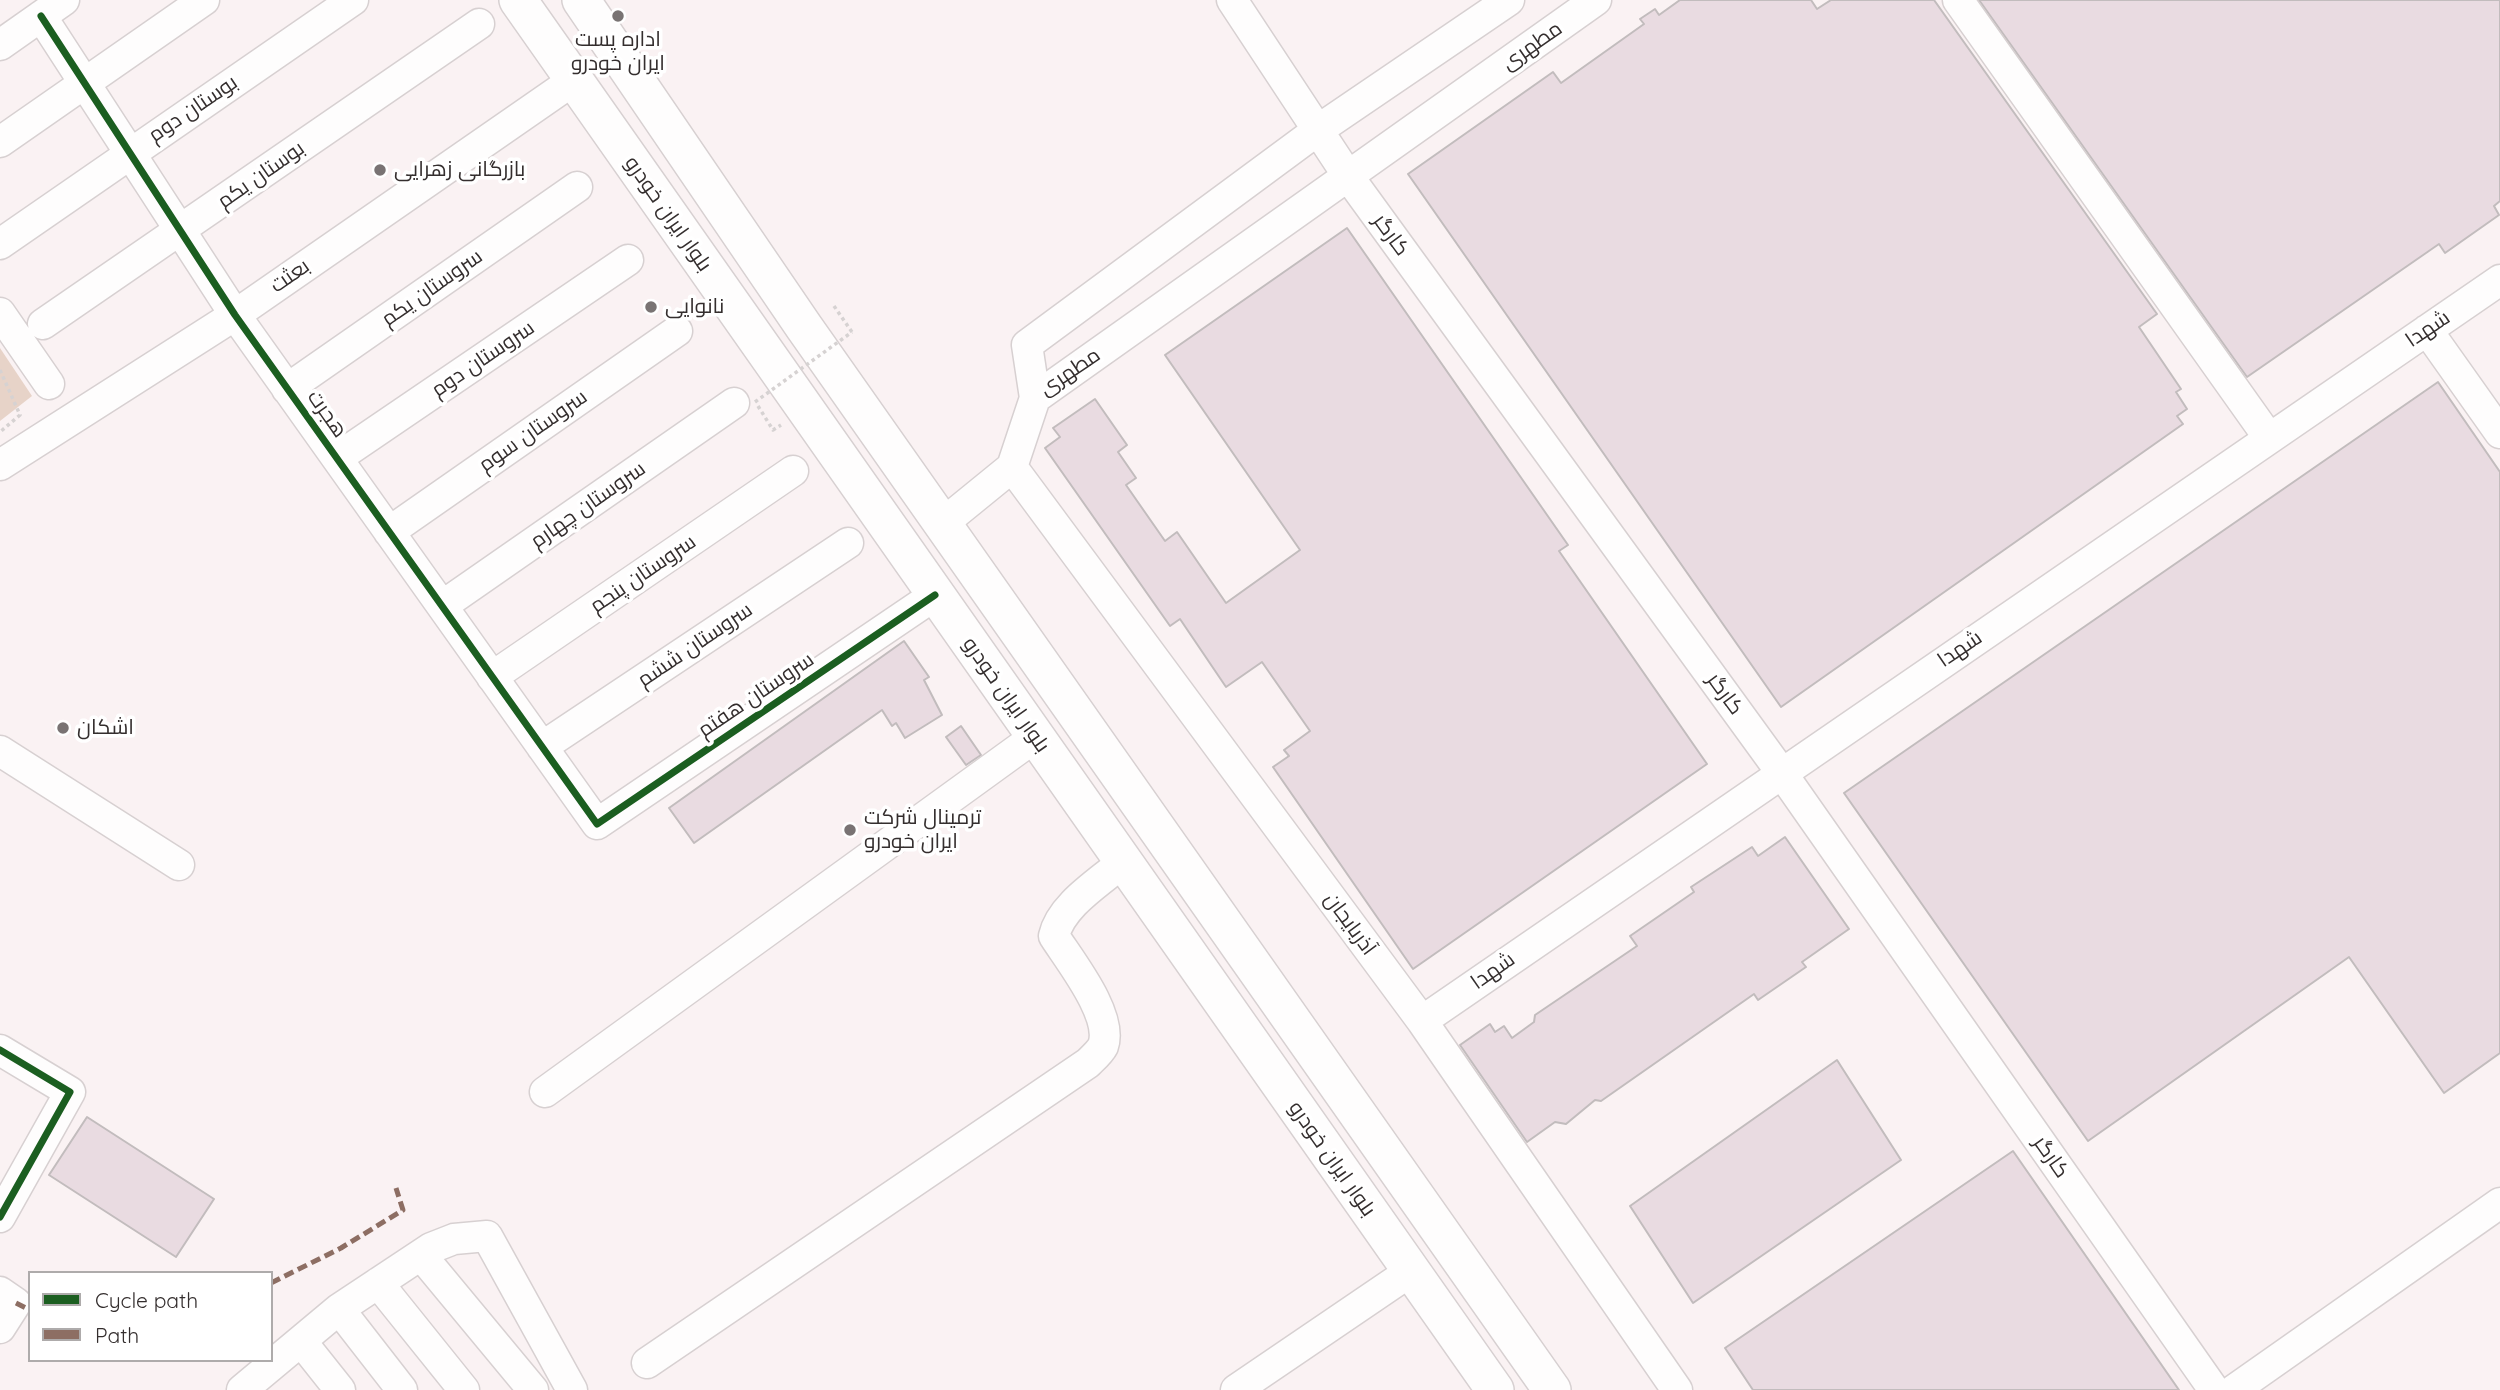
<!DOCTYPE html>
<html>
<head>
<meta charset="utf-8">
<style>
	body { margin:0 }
	#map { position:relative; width:2500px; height:1390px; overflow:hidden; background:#faf2f3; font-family:Quicksand,sans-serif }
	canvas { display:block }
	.legend { position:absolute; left:28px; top:1271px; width:245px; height:91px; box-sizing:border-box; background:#fff; border:2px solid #aeabab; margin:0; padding:9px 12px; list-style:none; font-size:21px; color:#342e2e }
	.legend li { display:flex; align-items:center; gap:14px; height:35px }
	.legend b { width:35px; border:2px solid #aeabab }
</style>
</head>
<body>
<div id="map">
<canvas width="2500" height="1390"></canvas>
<ul class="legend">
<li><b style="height:9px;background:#1b5e20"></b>Cycle path</li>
<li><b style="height:9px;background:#8d6e63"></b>Path</li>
</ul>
</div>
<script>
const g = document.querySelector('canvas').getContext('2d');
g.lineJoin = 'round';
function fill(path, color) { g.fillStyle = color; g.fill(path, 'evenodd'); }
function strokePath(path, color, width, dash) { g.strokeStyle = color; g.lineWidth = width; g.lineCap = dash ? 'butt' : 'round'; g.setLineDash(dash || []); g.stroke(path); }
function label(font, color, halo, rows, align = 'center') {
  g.font = font + ' Quicksand,Cairo,sans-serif'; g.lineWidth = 7; g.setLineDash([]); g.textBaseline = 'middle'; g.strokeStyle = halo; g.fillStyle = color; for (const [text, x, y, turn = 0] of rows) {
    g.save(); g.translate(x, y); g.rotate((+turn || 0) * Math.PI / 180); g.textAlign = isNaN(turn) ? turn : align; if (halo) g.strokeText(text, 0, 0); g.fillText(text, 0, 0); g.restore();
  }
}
const green = new Path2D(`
	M0,348L32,396L0,421Z`);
const building = new Path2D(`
	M1680,0H1811L1817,9L1831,0H1934L2157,314L2139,327L2181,389L2176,392L2187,409L2177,416L2183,424L1781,707L1408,174L1553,72L1561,83L1644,24L1640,19L1655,9L1659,15Z
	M1979,0H2500V201L2494,206L2499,215L2445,253L2439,244L2247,377Z
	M1347,228L1568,545L1559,551L1707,764L1413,969L1273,767L1289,756L1284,750L1310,731L1262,662L1226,687L1180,619L1170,626L1045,448L1060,437L1053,428L1095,399L1127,445L1118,452L1136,478L1126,485L1165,541L1177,532L1226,603L1300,550L1165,355Z
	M2438,382L2500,472V1053L2444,1093L2349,957L2088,1141L1844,793Z
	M904,641L929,677L924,680L942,715L905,738L896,723L892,726L882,710L694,843L669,808Z
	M961,726L981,755L966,765L946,737Z
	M1785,837L1849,929L1802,962L1806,967L1758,1000L1754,994L1601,1101L1595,1100L1566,1124L1555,1122L1527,1142L1460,1045L1490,1024L1495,1032L1504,1026L1512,1038L1534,1022L1535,1015L1637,946L1630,936L1694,892L1691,887L1752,847L1758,856Z
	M1837,1060L1901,1160L1693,1303L1630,1206Z
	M87,1117L214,1199L176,1257L49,1175Z
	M2013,1151L2179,1390H1753L1725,1348Z`);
const path = new Path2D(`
	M834,306L852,332
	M0,370L20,415L0,432
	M758,406L773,430L781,425`);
const minor = new Path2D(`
	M1232,0L1348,176L1781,772L2214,1390
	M1958,0L2269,438
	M41,16L235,315L597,824L935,595
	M0,45L64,0
	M0,142L204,0
	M0,244L353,0
	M0,313L49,384
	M43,324L479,24
	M2427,330L2500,433
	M287,389L577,187
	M1035,398L1596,0
	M337,458L628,260
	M0,465L235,315L574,80
	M1012,467L1035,398L1027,345L1318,130L1509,0
	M942,524L1012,467L1422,1021L1677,1390
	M389,532L677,331
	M442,606L734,403
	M492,677L793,471
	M542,747L848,543
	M0,751L179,865
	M1422,1021L2500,280
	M0,1050L70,1092L0,1217
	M545,1092L1035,737
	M421,1255L533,1390
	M378,1283L464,1390
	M0,1292L16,1303L0,1328
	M339,1309L402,1390
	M301,1341L340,1390
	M647,1363L1088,1063C1093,1058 1100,1052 1103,1046C1114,1016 1070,961 1054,936C1061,905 1100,882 1123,862
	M242,1390L339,1309L431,1248L454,1239L487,1236L572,1390
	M1236,1390L1411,1271
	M2234,1390L2500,1203`);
const major = new Path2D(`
	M518,0L1495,1390
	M581,0L804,327L1552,1390`);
const pathBridge = new Path2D(`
	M755,402L852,332`);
const quiet = new Path2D(`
	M271,1283L341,1248L403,1210L396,1188
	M16,1303L30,1310`);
const cycleway = new Path2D(`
	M41,16L235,315L597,824L935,595
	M0,1050L70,1092L0,1217`);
const markers = [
	[618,16,7,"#797373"],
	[380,170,7,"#797373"],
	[651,307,7,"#797373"],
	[63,728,7,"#797373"],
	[850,830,7,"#797373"]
];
const poiNames = [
	["اداره پست",618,40,"center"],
	["ایران خودرو",618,64,"center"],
	["بازرگانی زهرایی",394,170],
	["نانوایی",665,307],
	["اشکان",77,728],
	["ترمینال شرکت",864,818],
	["ایران خودرو",864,842]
];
const streetNames = [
	["مطهری",1532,46,-35],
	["بوستان دوم",193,109,-34],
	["بوستان یکم",261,175,-35],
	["بلوار ایران خودرو",668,214,55],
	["کارگر",1391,235,54],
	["بعثت",290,276,-35],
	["سروستان یکم",432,288,-35],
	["شهدا",2428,329,-34],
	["سروستان دوم",483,359,-34],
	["مطهری",1070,372,-34],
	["هجرت",327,414,55],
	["سروستان سوم",533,431,-35],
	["سروستان چهارم",588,505,-35],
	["سروستان پنجم",643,574,-34],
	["سروستان ششم",695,645,-34],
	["شهدا",1960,649,-34],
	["کارگر",1725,694,54],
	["سروستان هفتم",756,695,-34],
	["بلوار ایران خودرو",1006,695,55],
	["آذربایجان",1350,924,54],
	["شهدا",1493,971,-35],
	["کارگر",2051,1157,55],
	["بلوار ایران خودرو",1332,1159,55]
];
fill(green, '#e7d3c8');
fill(building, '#e9dbe1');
strokePath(building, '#c2bcbd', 2);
strokePath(minor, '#d7d0d1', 33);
strokePath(major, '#d7d0d1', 40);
strokePath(path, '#d6d2d2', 3.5, [3.5, 3.5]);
strokePath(minor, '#fefdfd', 30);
strokePath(major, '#fefdfd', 37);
strokePath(pathBridge, '#d6d2d2', 3.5, [3.5, 3.5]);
strokePath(quiet, '#8d6e63', 5, [10, 5]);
strokePath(cycleway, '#1b5e20', 7);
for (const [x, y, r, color] of markers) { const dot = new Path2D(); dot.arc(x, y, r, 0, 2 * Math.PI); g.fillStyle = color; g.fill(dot); strokePath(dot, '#fff', 2.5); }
label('21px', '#342e2e', '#fff', poiNames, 'left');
label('21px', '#342e2e', '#fff', streetNames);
</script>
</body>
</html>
